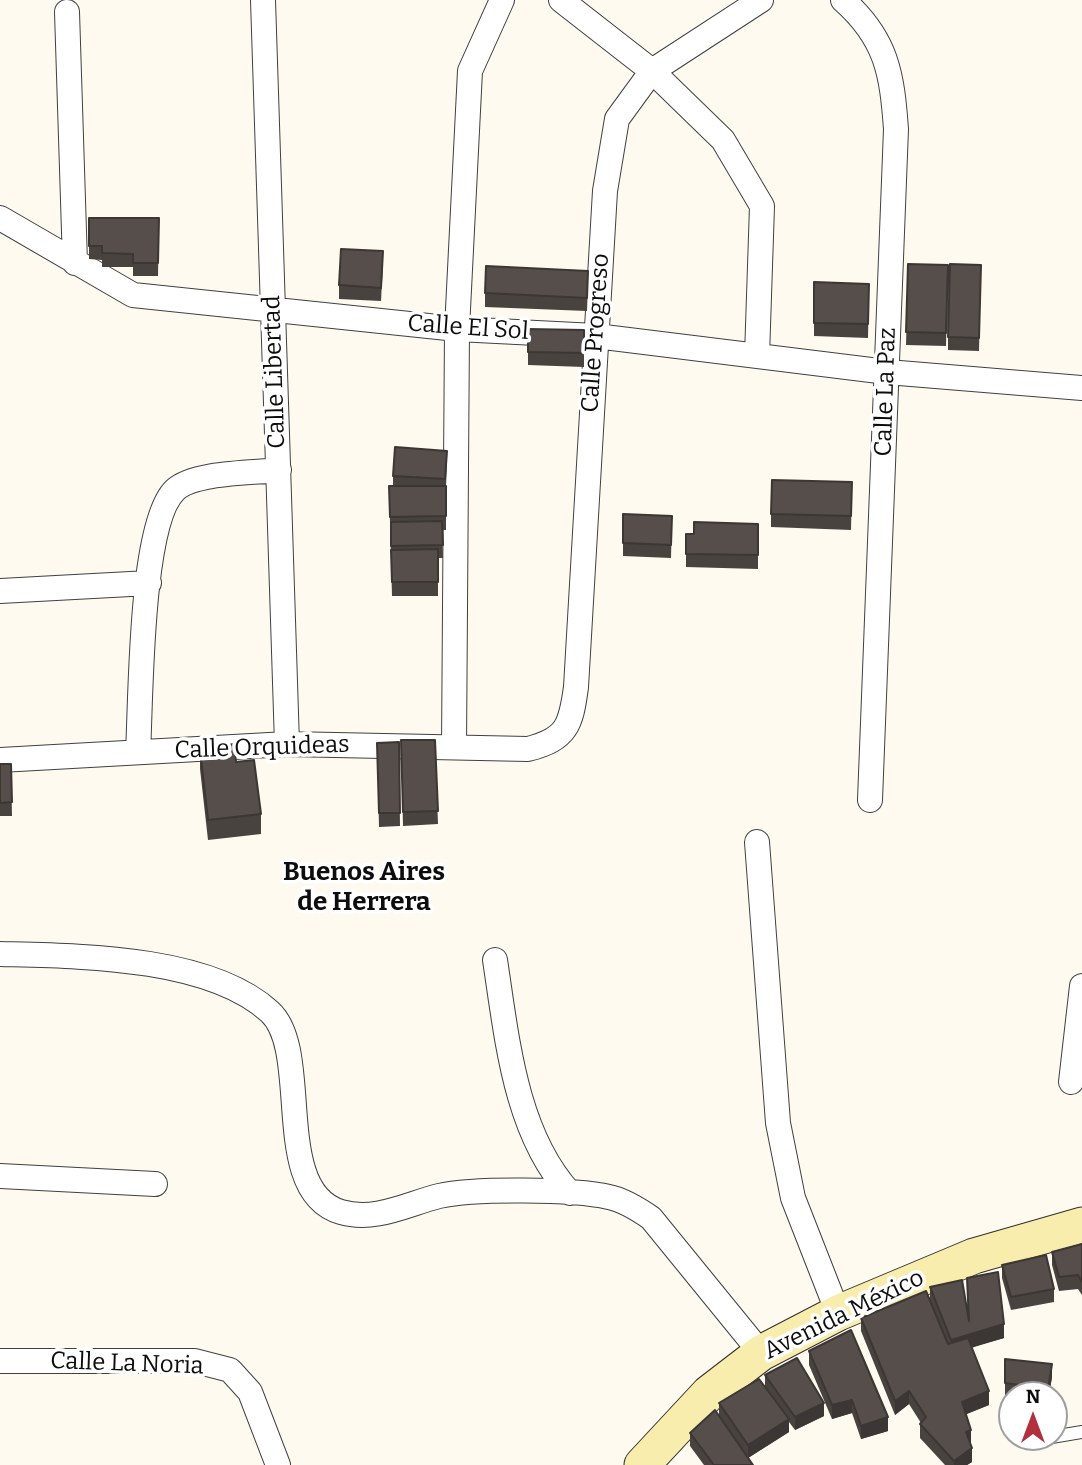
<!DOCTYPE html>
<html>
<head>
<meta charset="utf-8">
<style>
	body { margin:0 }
	#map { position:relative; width:1082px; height:1465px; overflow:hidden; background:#fefaef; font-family:Bitter,serif }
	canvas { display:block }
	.north { position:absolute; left:998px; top:1381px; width:70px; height:70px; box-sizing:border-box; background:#fff; border:2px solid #9e9e9e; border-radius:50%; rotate:0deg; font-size:19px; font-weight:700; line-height:28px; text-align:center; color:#0d0d0d }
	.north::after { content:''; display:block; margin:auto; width:24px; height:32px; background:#b32f3d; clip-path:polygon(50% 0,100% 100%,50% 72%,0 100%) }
</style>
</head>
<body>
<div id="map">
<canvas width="1082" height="1465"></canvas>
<div class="north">N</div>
</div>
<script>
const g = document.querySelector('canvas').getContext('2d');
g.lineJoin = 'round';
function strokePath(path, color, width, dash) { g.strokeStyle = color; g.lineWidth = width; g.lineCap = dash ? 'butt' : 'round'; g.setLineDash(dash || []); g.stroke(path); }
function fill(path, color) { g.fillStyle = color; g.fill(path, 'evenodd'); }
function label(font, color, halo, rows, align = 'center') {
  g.font = font + ' Bitter,serif'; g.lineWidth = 7; g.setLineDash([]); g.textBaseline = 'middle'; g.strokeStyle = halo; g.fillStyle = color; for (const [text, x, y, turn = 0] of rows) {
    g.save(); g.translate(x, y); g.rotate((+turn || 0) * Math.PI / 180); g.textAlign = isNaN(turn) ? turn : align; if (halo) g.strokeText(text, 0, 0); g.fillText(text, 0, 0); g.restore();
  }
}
const lane = new Path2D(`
	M1040,1439L1082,1432`);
const street = new Path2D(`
	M263,0L287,744
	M561,0L652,71L723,140L762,206L757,356
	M843,0C887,39 892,74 896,129L870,800
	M67,12L75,263
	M0,218L133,295L457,329L596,336L887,372L1082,388
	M0,591L149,583
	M454,747L457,329L470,71L502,0
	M138,752C141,699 140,523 175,490C194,472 253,473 279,470
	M0,760L287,744L528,749C567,739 571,725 576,687L605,191L617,119L652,71L761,0
	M757,842L778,1123L793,1198L838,1313
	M0,954C78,956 209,956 270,1012C313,1052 270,1191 341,1212C375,1222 407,1204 439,1196C474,1188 574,1189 609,1197C624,1200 638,1209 651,1218L761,1353
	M495,960C507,1038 515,1133 570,1193
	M1071,1082L1082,986
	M0,1176L155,1184
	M0,1361H195L230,1370L250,1392L278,1465`);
const secondary = new Path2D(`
	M642,1465L709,1393L761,1353L838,1313L974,1256L1082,1225`);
const wall = new Path2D(`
	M89,218H159L158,276H133V267H102V260L89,259Z
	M383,264L381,301L339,299V285Z
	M908,264L948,265L946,346L906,345Z
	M981,265L979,351L948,350V337Z
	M814,282L869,284L868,338L814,336Z
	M588,284L587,311L485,307V293Z
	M528,329L584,330V367L528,365Z
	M447,464L446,486V530H442L443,558H438V596H392L389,486H393V476Z
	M852,482L851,530L771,527V514Z
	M623,514L672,516L671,558L623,556Z
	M758,524V569L686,567V534H694Z
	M401,740H435L438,824L403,826Z
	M399,742L400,826L379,827L377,743Z
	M200,749L236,762L261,814V834L208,840L200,769Z
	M0,764H11L12,816H0Z
	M1082,1244V1295L1078,1289L1059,1291L1052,1265V1252Z
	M1002,1265L1054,1289V1302L1011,1310L1002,1278Z
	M967,1278L1004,1338L972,1347L989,1405L966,1414L971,1444L972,1462L967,1465H945L920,1438V1424L921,1423L909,1404L895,1415L861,1331V1318L930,1300V1287L968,1313Z
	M809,1351L888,1431L861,1439L852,1413L832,1419L809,1365Z
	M1005,1359L1052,1377L1049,1395H1012V1397L1005,1396Z
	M765,1375L824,1416L795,1430L789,1422V1432L748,1458L753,1465H704L690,1446V1433L719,1416V1403L765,1387Z`);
const shadedWall = new Path2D(`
	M1004,1324V1338L951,1354V1340Z
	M1052,1364V1377L1049,1395H1048Z
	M909,1391V1404L895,1415V1401Z
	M989,1391V1405L962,1416V1402Z
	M852,1400V1413L832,1419V1405Z
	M824,1403V1416L795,1430V1417Z
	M888,1417V1431L861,1439V1426Z
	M789,1419V1432L748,1458V1445Z
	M971,1430V1444L966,1445V1432Z
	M972,1448V1462L967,1465H954V1461Z`);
const building = new Path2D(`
	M89,218H159L158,263H133V254L102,253V246H89Z
	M341,249L383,251L381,288L339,285Z
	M908,264L948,265L946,333L906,332Z
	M950,264L981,265L979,338L948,337Z
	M486,266L588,271L587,298L485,293Z
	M814,282L869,284L868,324L814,323Z
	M528,329L584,330V353L528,352Z
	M395,447L447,451L445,479L393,476Z
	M772,480L852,482L851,516L771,514Z
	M389,486H446V516L390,517Z
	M623,514L672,516L671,545L623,543Z
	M442,521L443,545L391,546V522Z
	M694,522L758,524V555L686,554V534H694Z
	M438,549V582H392L391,550Z
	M401,740H435L438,811L403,812Z
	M399,742L400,813H379L377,743Z
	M234,744L236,762L254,760L261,814L208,820L200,749Z
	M0,764H11L12,802L0,803Z
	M1082,1244V1282L1078,1275L1059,1277L1052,1252Z
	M1046,1255L1054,1289L1011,1297L1002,1265Z
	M998,1272L1004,1324L951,1340L930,1287L962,1280L969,1321L967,1278Z
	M926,1291L948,1344L968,1338L989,1391L962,1402L971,1430L966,1432L972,1448L954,1461L920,1424L926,1417L909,1391L895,1401L861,1318Z
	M851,1330L888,1417L861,1426L852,1400L832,1405L809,1351Z
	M797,1358L824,1403L795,1417L765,1375Z
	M1005,1359L1052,1364L1048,1389L1005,1383Z
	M759,1379L789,1419L748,1445L719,1403Z
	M715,1410L753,1465H714L690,1433Z`);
const streetNames = [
	["Calle El Sol",468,328,4],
	["Calle Progreso",596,333,-86],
	["Calle Libertad",275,372,-92],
	["Calle La Paz",886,392,-88],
	["Calle Orquideas",262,748,-2],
	["Avenida México",844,1315,-26],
	["Calle La Noria",127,1364,2]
];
const neighbourhoodNames = [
	["Buenos Aires",364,873],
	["de Herrera",364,903]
];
strokePath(lane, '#404040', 14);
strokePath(street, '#404040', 26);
strokePath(secondary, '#2f2f2f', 37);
strokePath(lane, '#fff', 12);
strokePath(street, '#fff', 24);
strokePath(secondary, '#f9edae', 35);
fill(wall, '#494340');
fill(shadedWall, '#3c3734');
fill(building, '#554e4a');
strokePath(building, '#3c3734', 2);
label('24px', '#0d0d0d', '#fff', streetNames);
label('bold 26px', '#0d0d0d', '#fff', neighbourhoodNames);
</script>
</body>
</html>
